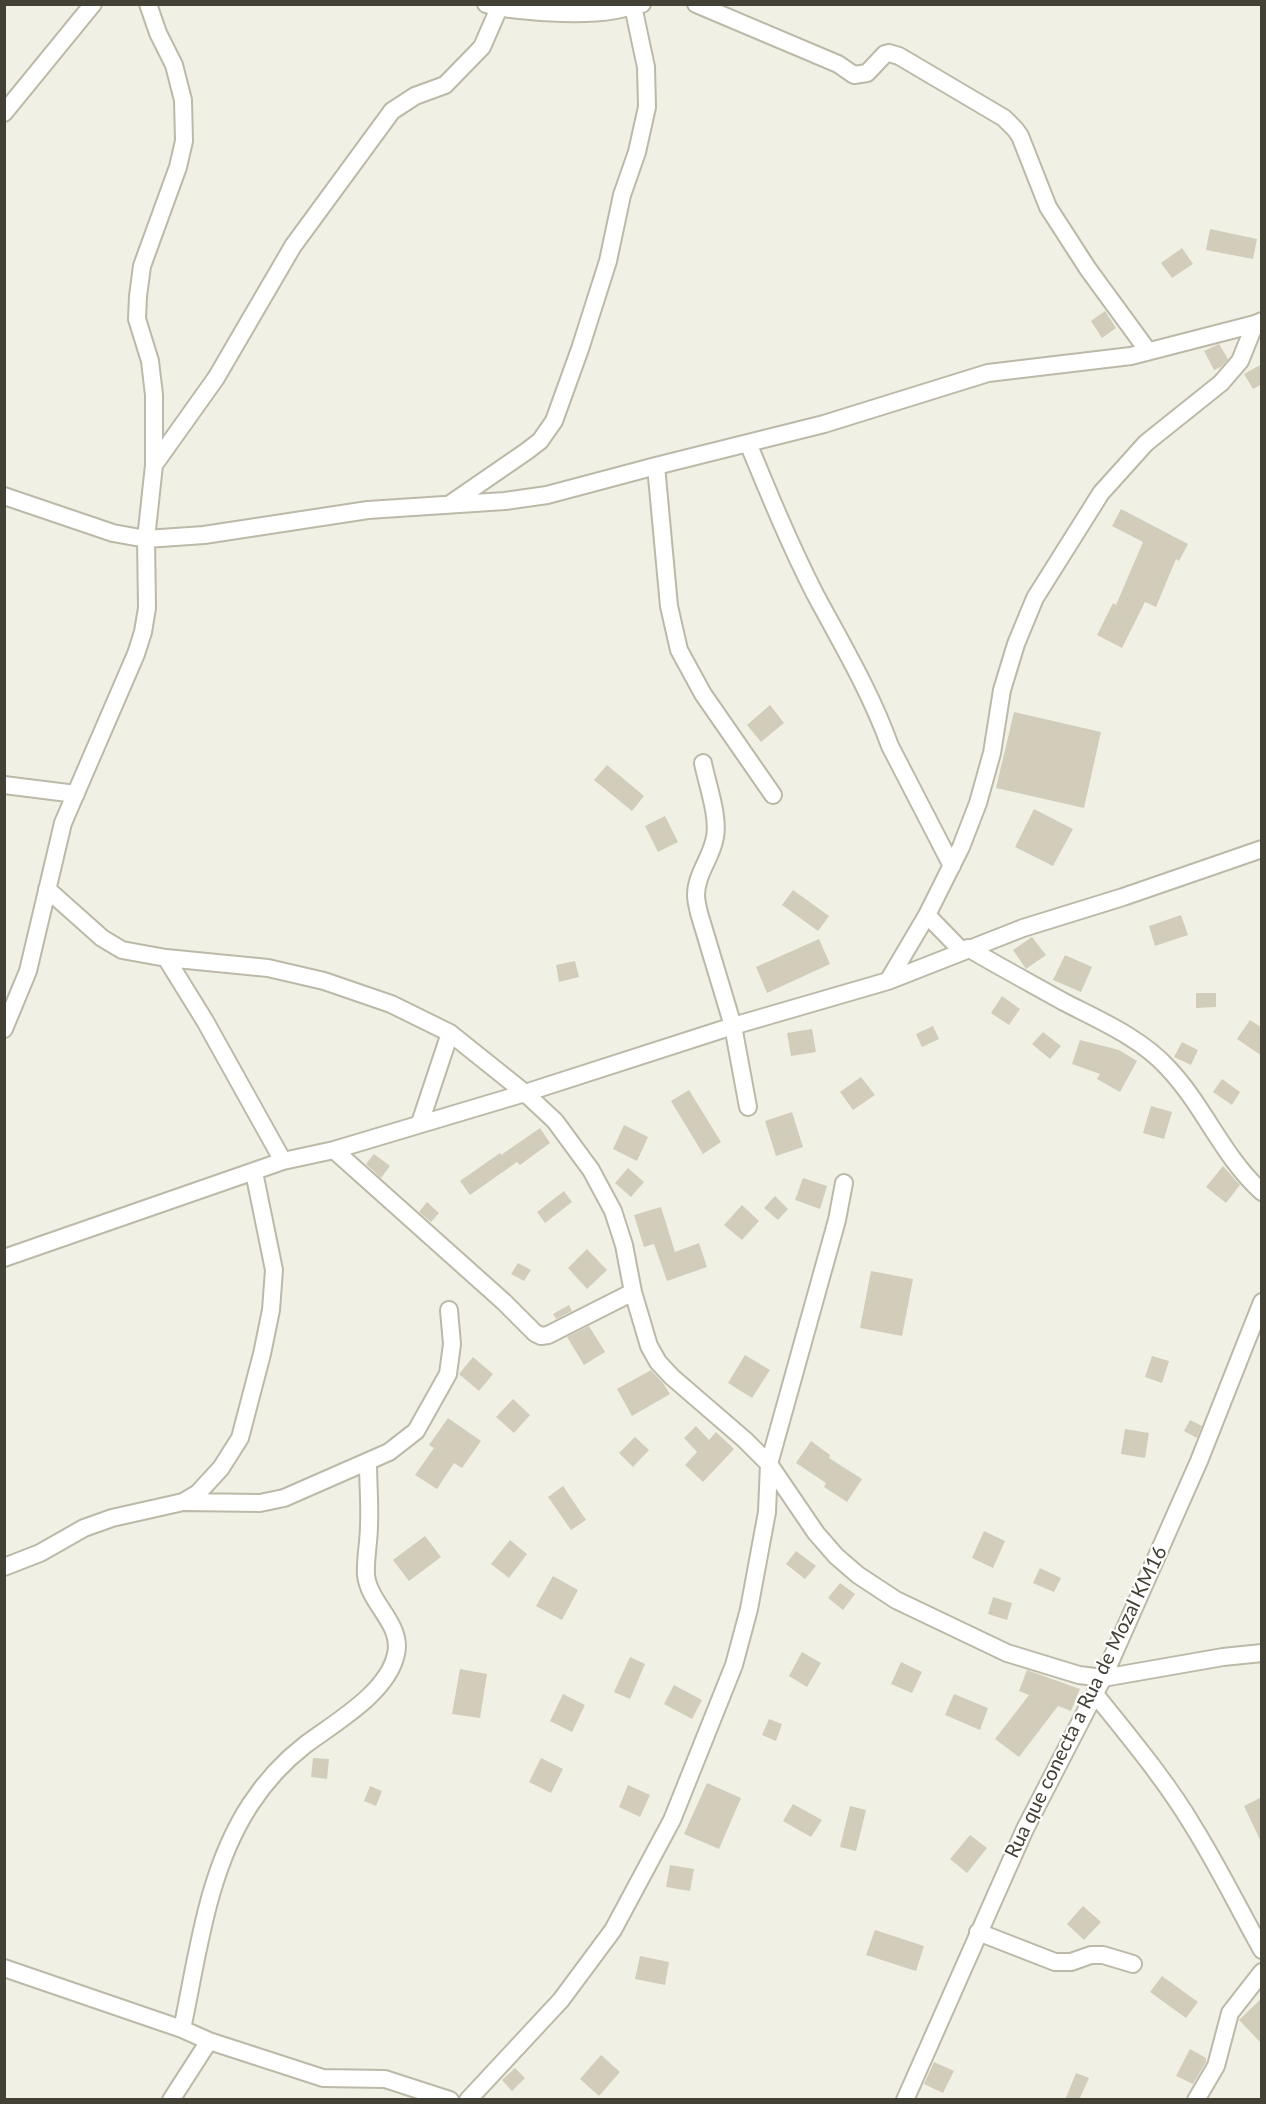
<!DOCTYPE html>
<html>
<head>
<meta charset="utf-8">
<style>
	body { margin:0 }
	#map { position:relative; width:1266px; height:2104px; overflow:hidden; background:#f1f0e5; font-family:Lato,sans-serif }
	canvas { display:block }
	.frame { position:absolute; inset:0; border:6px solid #434035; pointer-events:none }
</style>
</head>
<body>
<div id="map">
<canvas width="1266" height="2104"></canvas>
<div class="frame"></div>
</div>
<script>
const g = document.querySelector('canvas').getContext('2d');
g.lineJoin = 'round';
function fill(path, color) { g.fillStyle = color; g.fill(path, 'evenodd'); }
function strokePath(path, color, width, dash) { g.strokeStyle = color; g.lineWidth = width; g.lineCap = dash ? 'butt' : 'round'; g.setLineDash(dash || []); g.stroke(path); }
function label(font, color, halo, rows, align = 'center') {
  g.font = font + ' Lato,sans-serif'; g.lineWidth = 4.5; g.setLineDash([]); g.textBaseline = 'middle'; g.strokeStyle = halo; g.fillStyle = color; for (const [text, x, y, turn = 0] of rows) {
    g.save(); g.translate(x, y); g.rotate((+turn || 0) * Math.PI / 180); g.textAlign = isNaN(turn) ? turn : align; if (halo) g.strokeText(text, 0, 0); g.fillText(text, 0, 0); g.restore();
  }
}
const building = new Path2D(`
	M1210,229L1257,239L1253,259L1206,250Z
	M1182,248L1193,264L1172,278L1161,263Z
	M1105,311L1116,328L1102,338L1091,321Z
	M1219,344L1228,359L1221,367L1214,370L1204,351Z
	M1262,364V384L1253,389L1244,374Z
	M1121,509L1188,544L1179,561L1176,559L1156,607L1145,602L1122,648L1097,635L1113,603L1116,605L1143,542L1112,526Z
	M770,705L784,723L761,742L747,725Z
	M1014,712L1101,732L1084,808L996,788Z
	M607,765L644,796L632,811L594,780Z
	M1034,809L1073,829L1053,866L1015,847Z
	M665,816L678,842L658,852L645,826Z
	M793,890L829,916L818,931L782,905Z
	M1181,915L1188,935L1155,946L1149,926Z
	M1032,937L1046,955L1026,969L1013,950Z
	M819,939L830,964L767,993L756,967Z
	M1065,955L1092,967L1081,992L1053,980Z
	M575,961L579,977L559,982L556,965Z
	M1196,993H1216V1007L1196,1008Z
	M1002,996L1020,1009L1009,1025L991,1013Z
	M1250,1020L1262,1028V1056L1237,1039Z
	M933,1026L939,1039L922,1047L916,1034Z
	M812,1029L816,1052L791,1056L787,1033Z
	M1043,1032L1061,1046L1050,1059L1032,1044Z
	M1080,1040L1119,1050L1137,1061L1120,1092L1097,1079L1100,1074L1072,1064Z
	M1182,1042L1198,1050L1191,1065L1174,1057Z
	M861,1077L875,1095L853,1110L840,1092Z
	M1222,1079L1240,1092L1232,1105L1213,1092Z
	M689,1090L721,1142L703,1154L671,1101Z
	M1151,1106L1172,1112L1164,1139L1143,1133Z
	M792,1112L803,1147L776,1156L765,1121Z
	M624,1125L648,1137L637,1161L613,1149Z
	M540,1128L550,1143L520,1165L517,1162L470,1195L460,1181L500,1153L501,1155Z
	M374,1154L390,1166L381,1178L366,1164Z
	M1223,1166L1240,1185L1226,1203L1206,1187Z
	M628,1168L644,1182L631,1197L615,1183Z
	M803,1178L827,1186L820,1209L795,1200Z
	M564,1191L572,1202L545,1223L537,1212Z
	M775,1196L788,1209L778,1220L764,1208Z
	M427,1202L439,1213L431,1222L419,1212Z
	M742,1205L759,1221L742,1240L724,1225Z
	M661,1207L675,1252L699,1243L707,1267L667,1281L654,1244L644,1247L634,1215Z
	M587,1249L607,1270L587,1289L568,1268Z
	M518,1263L531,1270L524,1281L511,1274Z
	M871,1271L913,1279L902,1336L860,1328Z
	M569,1305L572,1311L556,1319L553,1314Z
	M589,1326L605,1352L584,1365L567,1337Z
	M745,1355L770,1370L752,1398L728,1383Z
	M1152,1356L1169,1361L1162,1383L1145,1377Z
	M473,1357L493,1374L479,1391L459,1374Z
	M651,1370L663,1383L670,1394L632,1416L617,1389Z
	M513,1399L530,1415L514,1433L496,1417Z
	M448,1418L481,1441L462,1468L454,1463L437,1489L415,1475L434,1448L429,1445Z
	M1190,1420L1202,1426L1197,1438L1184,1431Z
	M696,1426L709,1440L716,1432L734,1449L703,1482L685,1465L697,1452L684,1438Z
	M1125,1429L1149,1433L1145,1458L1121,1454Z
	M635,1437L649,1450L633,1467L619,1453Z
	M811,1441L830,1455L829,1458L862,1479L847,1502L824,1487L826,1483L796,1463Z
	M563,1486L586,1520L571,1530L548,1497Z
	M984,1531L1005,1541L993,1568L972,1558Z
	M425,1536L441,1557L409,1581L393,1560Z
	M510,1540L527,1554L509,1578L491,1564Z
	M796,1551L816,1566L805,1579L786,1564Z
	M1040,1568L1061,1578L1054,1592L1033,1583Z
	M553,1576L578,1590L562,1620L536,1606Z
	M840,1583L855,1594L843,1610L828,1598Z
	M993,1597L1012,1603L1007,1620L988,1614Z
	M802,1652L821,1663L807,1687L789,1676Z
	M630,1657L645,1664L630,1699L614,1692Z
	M901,1662L922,1672L912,1693L891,1684Z
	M460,1669L487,1674L480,1718L452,1714Z
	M1027,1670L1080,1689L1071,1711L1058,1706L1019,1757L995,1739L1029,1695L1019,1691Z
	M674,1685L702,1700L692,1719L664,1704Z
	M563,1694L585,1705L572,1732L550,1721Z
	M954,1694L988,1708L980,1730L945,1715Z
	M769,1719L782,1724L776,1741L762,1735Z
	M313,1758L329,1759L327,1779L311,1777Z
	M541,1758L563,1769L551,1793L529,1782Z
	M707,1783L741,1798L719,1849L684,1834Z
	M628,1785L650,1795L640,1817L619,1807Z
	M370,1786L382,1791L376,1806L364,1801Z
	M1262,1797V1844L1244,1806Z
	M793,1804L822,1820L811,1837L783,1821Z
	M850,1806L866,1810L856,1851L840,1847Z
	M970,1835L987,1848L967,1873L950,1859Z
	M670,1865L694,1869L690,1891L666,1887Z
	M1083,1906L1101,1922L1084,1940L1067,1924Z
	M875,1930L924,1946L916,1971L866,1955Z
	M640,1956L669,1962L665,1985L635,1979Z
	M1162,1976L1198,2002L1186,2018L1150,1992Z
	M1262,1998V2044L1239,2020Z
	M1190,2049L1206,2058V2062L1193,2084L1176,2076Z
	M601,2055L620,2072L599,2096L580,2079Z
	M934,2062L954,2071L943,2093L924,2084Z
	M515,2068L525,2078L512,2091L502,2080Z
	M1076,2073L1089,2078L1079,2100H1065Z`);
const minor = new Path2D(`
	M486,4C512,13 613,19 633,4
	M696,4L838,64L854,75L867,73L885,54L889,53L899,56L1004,118L1015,129L1020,136L1048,207L1088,269L1148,351
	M4,113L93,4
	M748,443C769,494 790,545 815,594C842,644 871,693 890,746L952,866
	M154,465L216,378L293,246L392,111L415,96L445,85L482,47L499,8
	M656,466L669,606L679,650L703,694L773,795
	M4,496L113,533L146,539L204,535L368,510L505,501L547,495L656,466L824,424L988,373L1131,356L1255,324L1262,321
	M450,504L527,451L540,441L554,421L580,349L608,261L622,195L637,152L647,107L646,67L633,6L642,4
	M703,763C707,784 719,816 715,837C712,857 696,874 696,895C696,901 698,908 699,913L733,1026L748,1107
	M4,785L76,794
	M47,889L102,938L122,950L166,958L268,968L324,981L391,1004L450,1033L525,1093L555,1121L591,1170L613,1211L624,1245L633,1292L649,1346L658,1362L672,1377L745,1440L769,1464L816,1533L836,1556L858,1575L896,1600L1007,1653L1079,1675L1103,1678L1223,1657L1262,1653
	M927,915L962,951
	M968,948C1000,967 1032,984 1064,1002C1099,1020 1141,1038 1168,1068C1204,1106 1223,1157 1262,1192
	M166,958L205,1021L283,1161
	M888,981L927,915L961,847L978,803L992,753L1002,690L1016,644L1035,598L1101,493L1146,443L1221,383L1240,361L1255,324
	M4,1029L28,971L63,823L136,654L143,632L147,608L146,539L154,465V395L150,361L137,319L138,296L142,266L178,167L184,141L183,100L174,65L158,33L148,4
	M420,1123L450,1033
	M334,1150L504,1302L535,1333L541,1336L548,1335L633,1292
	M4,1258L283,1161L334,1150L525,1093L733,1026L888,981L1023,928L1123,897L1262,849
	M184,1502L260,1503L284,1498L389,1452L416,1431L448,1374L452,1344L449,1310
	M4,1567L40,1553L84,1528L112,1518L183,1502L198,1493L221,1468L240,1438L262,1354L271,1310L274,1270L254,1172
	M1095,1694C1129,1737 1165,1779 1193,1826C1218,1866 1239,1909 1262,1950
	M978,1932L1055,1962H1071L1091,1955H1103L1133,1964
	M4,1968L182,2029L209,2041L323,2078L385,2079L450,2100
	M182,2029C198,1954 207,1871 250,1805C265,1782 283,1762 305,1745C334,1723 388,1693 396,1654C403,1624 369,1604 366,1575C365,1559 369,1542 369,1525C370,1504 368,1483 368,1462
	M171,2100L209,2041
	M468,2100L561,2000L613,1930L672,1820L734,1665L749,1609L767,1512L769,1464L837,1220L844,1183
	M905,2100L1025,1829L1103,1678L1199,1461L1262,1302
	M1196,2100L1216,2066L1230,2013L1262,1972`);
const streetNames = [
	["Rua que conecta a Rua de Mozal KM16",1086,1702,-64]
];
fill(building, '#d2cdbb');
strokePath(minor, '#bcb9a8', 20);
strokePath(minor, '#fff', 16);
label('20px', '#434035', '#fff', streetNames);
</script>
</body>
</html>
